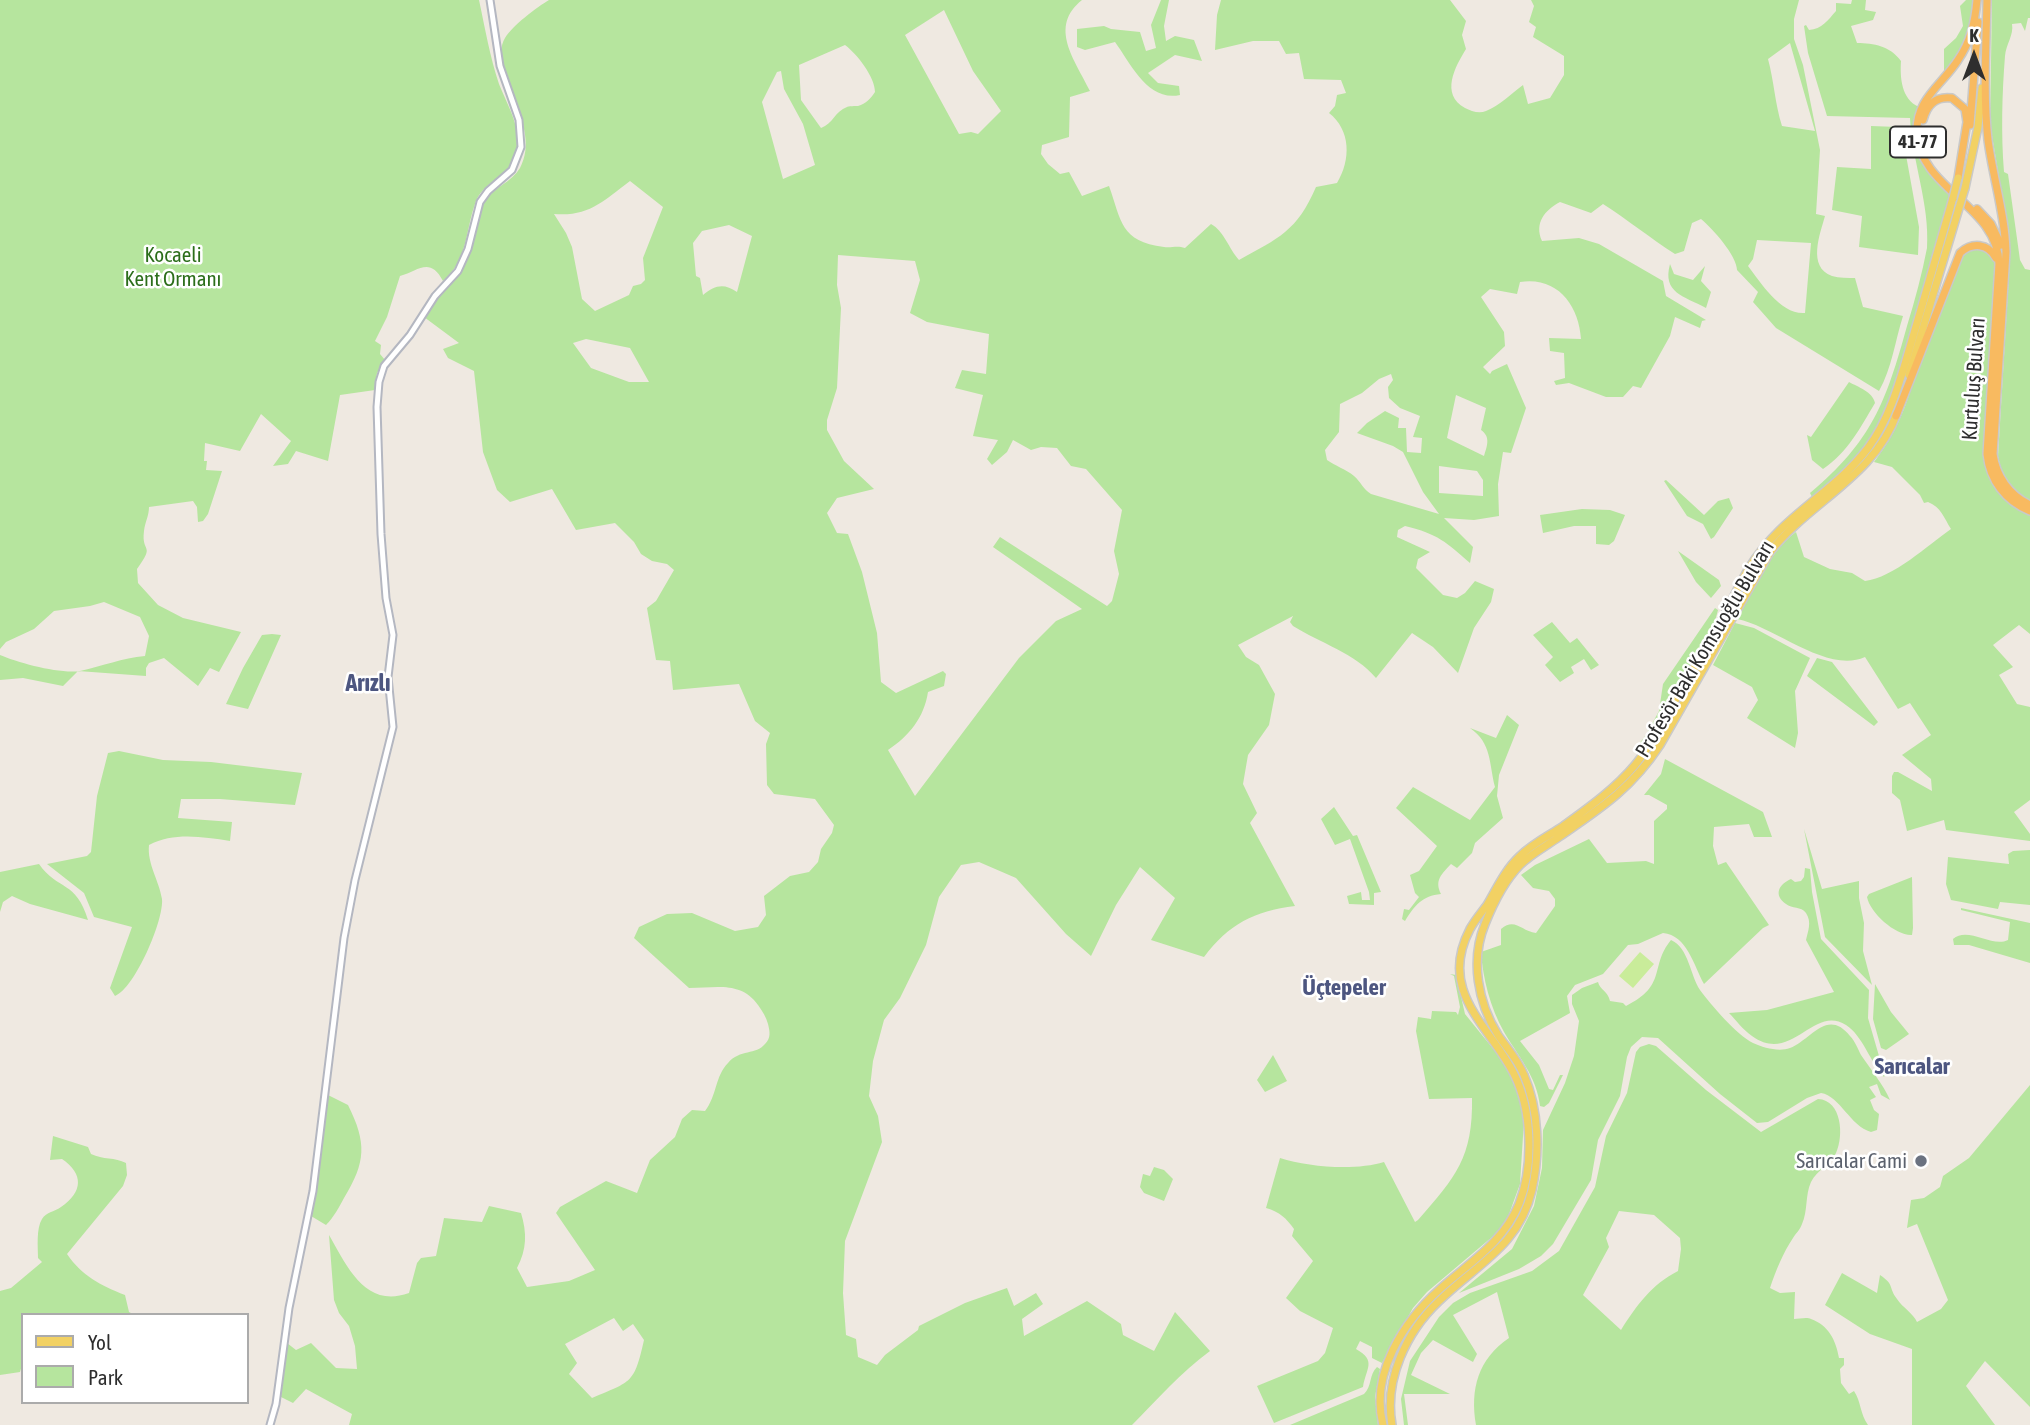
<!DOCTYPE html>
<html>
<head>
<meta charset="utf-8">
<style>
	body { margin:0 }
	#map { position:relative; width:2030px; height:1425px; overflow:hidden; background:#efe9e1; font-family:"Asap Condensed",sans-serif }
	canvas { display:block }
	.legend { position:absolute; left:21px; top:1313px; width:228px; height:91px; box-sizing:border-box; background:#fff; border:2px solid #ababab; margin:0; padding:9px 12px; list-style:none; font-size:21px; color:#2e2e2e }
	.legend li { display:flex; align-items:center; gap:14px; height:35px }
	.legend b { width:35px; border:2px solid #ababab }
	.north { position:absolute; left:1939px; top:21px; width:70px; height:70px; -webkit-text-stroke:5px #fff; paint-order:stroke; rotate:0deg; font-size:19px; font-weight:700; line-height:28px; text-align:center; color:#2e2e2e }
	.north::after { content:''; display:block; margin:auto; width:24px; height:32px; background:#2e2e2e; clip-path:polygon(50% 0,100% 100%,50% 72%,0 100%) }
</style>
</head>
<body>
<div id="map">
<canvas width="2030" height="1425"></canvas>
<ul class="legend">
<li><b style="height:9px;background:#f2d163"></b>Yol</li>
<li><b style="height:19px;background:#b6e59e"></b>Park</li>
</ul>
<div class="north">K</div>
</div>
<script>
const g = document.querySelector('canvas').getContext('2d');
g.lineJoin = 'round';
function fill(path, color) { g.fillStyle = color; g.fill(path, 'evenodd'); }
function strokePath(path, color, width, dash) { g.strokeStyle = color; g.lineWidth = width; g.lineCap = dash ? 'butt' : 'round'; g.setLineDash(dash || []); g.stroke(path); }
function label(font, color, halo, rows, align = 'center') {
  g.font = font + ' "Asap Condensed",sans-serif'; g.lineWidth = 5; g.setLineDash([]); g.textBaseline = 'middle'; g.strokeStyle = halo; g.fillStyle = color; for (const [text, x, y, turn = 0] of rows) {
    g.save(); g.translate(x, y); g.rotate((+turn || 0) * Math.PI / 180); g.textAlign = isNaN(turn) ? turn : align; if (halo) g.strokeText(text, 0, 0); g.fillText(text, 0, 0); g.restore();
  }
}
const green = new Path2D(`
	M0,0H479C485,28 490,57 499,84C508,107 523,129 516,156C510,177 481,182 475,204C465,232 468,260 443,281C430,256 418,271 400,276L387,317L375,341L381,345L380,354L385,360L377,373L375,390L340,395L328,461L296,451L288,464L273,466L291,441L261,414L240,451L205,443L204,461H207L206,470L222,471L208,514L203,521L198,522L197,507L193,501L149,507C149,516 145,522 144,531C141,554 156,543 137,569L138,583L158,605L183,618L241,632L219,672L210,668L198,686L164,658L149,663L146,668V676L78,671L63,686L23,678L0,680V655C19,663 59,674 80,671C103,666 122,658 145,656L149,636L140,617L104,602L90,606L54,611L34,629L6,642L0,649Z
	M549,0H1082C1048,27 1075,60 1090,91L1070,97L1069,137L1042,145L1041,154L1048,164L1060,174L1069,172L1082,196L1109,186C1122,222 1120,241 1164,247C1172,248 1177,245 1185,248L1211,224C1224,231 1229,249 1239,260C1279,238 1297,231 1316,187L1337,183C1351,160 1351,130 1329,113L1335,106L1337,95L1346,93L1341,80L1304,79L1299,53L1286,54L1279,41H1253L1215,50L1217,15L1221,0H1450L1466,21L1462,35L1466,49C1455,67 1440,94 1465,108C1471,111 1479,114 1486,111C1499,106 1512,93 1523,85L1528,104L1550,98L1564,75V56L1533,37L1536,27L1529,22L1534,6L1531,0H1799L1794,19V39L1803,65L1820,150L1816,214L1825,216C1820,234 1807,267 1832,276C1839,278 1848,278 1855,278L1863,307L1903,316C1895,341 1892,368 1879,391L1776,328L1753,302L1758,292L1737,270C1737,256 1713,229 1701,219L1692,223L1684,251L1675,254C1650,238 1628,220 1603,204L1591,213L1560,202C1545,210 1534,223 1542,241L1579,238L1599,244L1663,281L1666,296L1706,320L1702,321L1700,328L1675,317L1670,336L1641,388L1633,386L1623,397H1606L1569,383L1556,385L1554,381L1565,378L1564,353L1550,351L1549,338L1581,339C1579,305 1557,276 1520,282L1517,294L1490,289L1481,297L1504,332L1505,346L1483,367L1490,374L1492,371L1507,364L1526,408L1511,453L1503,452L1498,484L1499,516L1474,520L1444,518L1473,547L1470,563C1446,542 1438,534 1405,526L1398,530L1397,537L1430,552L1418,559L1416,568L1443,595L1457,598L1465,593L1475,581L1494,589L1491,602L1474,628L1458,673L1433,647L1412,633L1376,678C1355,653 1320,643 1293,626L1290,622L1293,616L1238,645L1246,657L1259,665L1275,694L1269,725L1248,755L1243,784L1257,813L1250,823L1295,906C1254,911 1229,924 1204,957L1151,940L1175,898L1140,867L1116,905L1091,956L1066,934L1016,878L979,862L961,865L939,897L926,945L900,998L884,1020L873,1061L869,1096L878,1116L882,1142L845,1241L843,1293L846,1335L856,1339L858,1357L877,1365L885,1355L918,1330L919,1326L965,1303L1007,1288L1014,1306L1036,1293L1043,1304L1022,1319L1024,1336L1087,1301L1121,1324L1123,1335L1154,1351L1175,1312L1210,1351C1180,1373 1158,1399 1132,1425H349L352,1414L306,1389L293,1403L281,1397L287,1343L296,1350L311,1343L336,1368L357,1369L355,1346L349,1326L339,1313L334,1300L329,1235C347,1266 365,1309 409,1293L417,1263L421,1258L436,1256L444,1218L482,1222L489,1206L521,1213C527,1233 527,1249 517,1268L527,1287L569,1281L595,1270L556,1213L560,1207L606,1181L637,1193L650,1160L675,1137L682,1119L692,1110L705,1111C717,1096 715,1076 728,1063C740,1049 756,1055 765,1044C771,1038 770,1032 768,1024C766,1017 763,1012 758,1005C741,981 716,988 689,988L634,938L639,927L667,914L692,913L735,931L758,927L766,915L764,896L790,876L809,872L818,862L821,849L832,833L834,825L815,799L774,794L767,785L766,744L770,733L755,721L739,684L673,690L670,661L656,660L647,608L656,601L674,570L667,564L652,561L641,554L634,542L615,523L576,530L552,489L510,502L497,490L483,452L474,371L448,358L443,349L459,343L424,317C430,309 436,299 443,291C451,281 460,274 466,262C475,243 474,219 485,201C494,187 512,182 520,168C544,125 486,70 505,38C512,26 537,7 549,0ZM944,10L973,71L1001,111L978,134L971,132L959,134L905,35ZM1790,43L1815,131L1782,126C1775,104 1774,81 1768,59ZM845,45C857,54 875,77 875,92C871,98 866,104 858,106C857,106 847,106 847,107C835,111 833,124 821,128L801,100L799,65ZM781,71L784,89L803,124L815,165L783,179L762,102L777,72ZM630,181L663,207L643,258L645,280L641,284L633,286L629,295L595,311L582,299L572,247L566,233L554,214C589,217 603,201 630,181ZM729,225L752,236L737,292C724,283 715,285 703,295L700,278L696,276L693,243L702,231ZM1757,240L1811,243L1805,313C1781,315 1761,283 1748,266L1753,259ZM838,255L915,261L920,280L910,313L927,322L989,334L986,374L962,370L955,388L983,395L973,436L998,440L987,459L992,465L1007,452L1013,440L1031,450L1041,447L1057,448L1071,466L1086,469L1122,510L1114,551L1119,574L1112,601L1107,606L1000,537L993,547L1082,609L1056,621L1019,658L915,796L888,750C909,736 924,718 928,692L944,686L946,674L943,671L896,693L881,682L877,633L862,572L848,534L837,533L827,513L837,498L874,489L844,461L827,430V420L837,388L841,308L837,285ZM586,339L630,348L649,382H629L591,368L573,343ZM1391,374L1393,380L1388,387L1389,398L1400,408L1420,416L1413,437L1422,438L1421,453L1407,452L1406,428H1398L1399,418L1385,411L1367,423L1357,433L1393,446L1403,452L1423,492L1439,514L1371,494C1363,489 1361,482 1354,476C1346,469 1335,466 1327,460L1325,450L1339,432L1340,404L1362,393L1379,379ZM1456,395L1486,408L1481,430C1491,437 1487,446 1484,456L1447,438ZM1439,466L1477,471L1483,480V496L1439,493ZM614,1318L623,1331L633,1324L644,1340C634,1384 632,1381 592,1398L569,1374L577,1363L565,1344Z
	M1161,0H1169L1164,26L1166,41L1175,36L1194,40L1202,61L1175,55L1148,73L1158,83L1179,86L1180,95C1148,102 1131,64 1115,42L1085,50L1077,47V29L1104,26L1111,29L1140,32L1146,51L1156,48L1151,25Z
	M1852,0H1866L1865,10L1876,12L1873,20L1851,26L1857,43C1874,43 1890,46 1901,61C1900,77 1901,99 1919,107C1915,156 1916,158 1950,193C1939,235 1927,276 1916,317C1895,388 1880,455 1812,497L1810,493C1872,441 1886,402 1907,326C1915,300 1922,274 1927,248C1930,204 1912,162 1910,118L1827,116L1808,53L1804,26L1806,25L1809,30C1822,29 1828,20 1836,11V3L1851,4Z
	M1966,0H1973C1971,32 1962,48 1944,74V49L1956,38L1963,26L1960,6Z
	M1992,0H2030V18H2028L2025,31L2021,23L2012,24C2014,35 2006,44 2005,56C2002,94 2001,134 2004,172L2008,174L2020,260L2025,269L2030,270V501C2013,490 2001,476 1998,456L2010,258L2007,224L1990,124Z
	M1871,126L1898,127L1902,133L1919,227L1918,255L1859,247L1862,216L1832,210L1837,167L1871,169Z
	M1970,248H1984L1994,259L1995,268L1985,457L2030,514V634L2019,625L1993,645L2013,667L1999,675L2017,704L2030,707V800L2014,812L2030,834V841L1946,830L1944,820L1907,831L1900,800L1892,793V776L1894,772H1898L1932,791L1931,779L1902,755L1931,735L1910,703L1898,709L1865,657C1827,674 1776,627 1737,619C1753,590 1768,553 1796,532L1804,557L1830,569L1852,573L1865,581C1893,578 1928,545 1951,529C1944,518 1941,507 1928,502L1924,503L1920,495L1892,467L1874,462C1899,429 1905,407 1918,369C1931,332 1947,295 1961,258Z
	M1670,264L1674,274L1693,280L1705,266L1701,281L1711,292L1706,308C1684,296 1662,293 1670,264Z
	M1849,382C1858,387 1873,392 1875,403C1860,428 1848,452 1823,469L1812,460L1807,435L1811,437Z
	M1666,480L1704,515L1718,501L1729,498L1733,508L1714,537L1711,539L1703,524L1687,516L1664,481Z
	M1582,509L1610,510L1625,515L1614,541L1609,545L1596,544V526H1574L1543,533L1540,515Z
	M1678,551L1719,580L1721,586L1711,598L1696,582Z
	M1715,608L1718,610L1714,625L1647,744L1639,752L1635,749L1646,735L1659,711L1663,684Z
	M1552,622L1570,643L1577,638L1599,665L1591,670L1584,659L1571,667L1574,673L1560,682L1545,665L1553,657L1533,635Z
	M1735,623L1754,628L1810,658L1795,691L1798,733L1795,748L1747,718L1758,700L1752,687L1713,665Z
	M272,634L281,635L248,709L226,704L243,668L262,635Z
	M1817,658L1832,662L1878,722L1874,726L1807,676Z
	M1507,715L1519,725L1499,775L1497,796L1503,818L1475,843L1472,853L1457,868L1451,864C1442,874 1434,880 1441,894C1422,896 1415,905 1405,921L1402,919L1404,909L1409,910L1419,897L1415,893L1410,875L1419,871L1437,846L1396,808L1413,787L1470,820L1495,787C1489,764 1492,743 1470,728L1496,738Z
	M119,751L163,760L211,762L302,773L295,805L220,799H181L178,818L232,822L230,841C203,837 174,832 149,845C147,864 159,880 162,899C164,920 135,988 115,996L110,988L132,927L94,917L84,893L47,864L87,856L91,852L97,796L108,753Z
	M1665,759L1763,812L1772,837H1754L1749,824L1714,827L1713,846L1718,865L1726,862L1769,925L1763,928L1704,984C1694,966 1687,935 1663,933L1638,944L1628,945L1603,974L1575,985L1567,996L1570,1013L1520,1041L1539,1065L1549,1089L1553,1090L1560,1075H1563L1549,1103L1544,1107L1540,1106C1537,1077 1518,1056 1504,1032C1490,1007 1483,979 1481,952L1501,945V929C1515,917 1521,931 1536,933L1555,906V899L1549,891L1533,888L1521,875L1535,865L1589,839L1607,863L1646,861L1654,864V821L1667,809V805L1649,795H1644L1661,774Z
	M1334,807L1353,836L1357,835L1381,892L1374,893V905L1349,904L1347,896L1361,892L1362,900H1370L1369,892L1350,839L1335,845L1321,819Z
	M1804,829L1822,889L1859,881V898L1864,923L1863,951L1872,985L1825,937Z
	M2030,850V905L2000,902L1998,909L1951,900L1946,884L1948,857L2009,864L2008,854L2013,851Z
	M39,864C58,891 76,880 88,920L30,904L12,896L3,902L0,912V872Z
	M1805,868L1810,869L1812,892L1821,939L1869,990L1868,1018L1879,1056L1886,1073L1884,1077C1870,1062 1863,1036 1846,1025C1813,1004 1792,1065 1752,1036C1743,1030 1736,1020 1729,1013L1767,1010L1834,992L1806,940C1808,931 1812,922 1806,913C1801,906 1792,909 1786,904C1773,895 1779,884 1791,879L1795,882L1801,881L1804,877Z
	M1912,877L1913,928L1912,935C1896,936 1870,913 1867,897L1869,894Z
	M1961,908L2030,923V963L1969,945H1954L1953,939C1968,926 1992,948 2008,940L2010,922L1961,910Z
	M1671,940C1689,948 1690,975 1700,990C1711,1005 1737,1035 1753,1043C1764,1048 1779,1052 1790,1048C1810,1041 1827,1007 1850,1036C1855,1041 1858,1049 1861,1055C1871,1070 1883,1084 1890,1100L1881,1095L1877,1084L1869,1087L1876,1097L1870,1100L1874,1110L1879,1114L1877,1130L1871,1132C1850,1126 1840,1096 1821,1093L1807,1098L1768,1122L1757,1123L1720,1094L1658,1038L1642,1037L1631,1047L1627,1057L1620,1096L1598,1140L1591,1180L1553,1244L1541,1256L1519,1269L1459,1293L1512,1249L1534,1206L1542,1168L1543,1130L1565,1083L1574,1056L1579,1021L1572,1004V995L1582,988L1598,982C1600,990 1608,991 1610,1001L1623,1003L1626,1006C1668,985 1649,967 1671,940Z
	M1450,974L1456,975L1465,1014L1503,1061L1518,1090L1524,1120L1520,1184L1508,1217L1498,1232L1427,1292L1413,1308L1382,1363L1372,1358V1347L1360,1341L1356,1349C1377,1361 1366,1368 1363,1387L1274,1423L1257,1386L1318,1361L1325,1353L1333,1328L1300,1311L1286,1298L1313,1261L1292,1236L1294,1229C1286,1218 1280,1212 1266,1208L1280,1158C1308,1167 1355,1171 1384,1162L1415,1222L1418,1220C1456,1177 1473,1157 1472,1098L1429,1099L1416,1031L1418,1017L1431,1019L1432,1011L1456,1012L1458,1015L1460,1007L1454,976Z
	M1875,984L1891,1012L1909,1034L1886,1050L1881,1048L1873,1019Z
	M1649,1044L1656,1046L1706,1090L1761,1132L1818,1099C1842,1100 1844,1136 1836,1153C1831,1164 1817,1170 1811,1182C1805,1195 1808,1211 1802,1224C1800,1230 1796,1233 1793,1238C1783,1253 1776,1270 1770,1288L1780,1293L1795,1292L1794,1319C1799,1319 1807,1317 1811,1319C1828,1325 1836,1340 1839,1358H1844V1365L1840,1369L1841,1383L1849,1394L1854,1391C1861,1401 1860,1414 1868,1425H1476C1470,1389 1478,1359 1509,1338L1497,1292L1453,1315L1477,1354L1473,1362L1433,1340L1421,1353L1411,1375L1450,1394H1404L1408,1425H1404L1401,1399L1410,1361L1439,1317L1453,1303L1470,1293L1532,1271L1559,1251L1595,1187L1606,1136L1627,1093L1636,1052L1640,1047ZM1619,1211L1654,1215L1680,1238L1681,1249L1678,1271C1651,1285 1637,1305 1621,1330L1583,1295L1609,1247L1606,1238Z
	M1273,1055L1287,1081L1265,1092L1257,1080Z
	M2030,1085V1407L1985,1361L1966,1386L1995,1425H1912V1349L1870,1334L1825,1305L1842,1273L1877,1293L1880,1275C1895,1285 1888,1287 1897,1299C1903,1308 1913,1313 1917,1322L1941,1309L1948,1300L1917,1224L1907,1228L1911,1200L1924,1198L1940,1187L1943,1176L1969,1158Z
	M328,1095L348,1105C367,1143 366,1162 344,1198C339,1207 334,1217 326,1225L311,1216Z
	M53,1136L88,1147L91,1154C103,1160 115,1157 126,1163L127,1175L123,1186L67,1254C82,1276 100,1285 125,1295L129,1312L135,1315H23V1362L20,1372L0,1375V1291L11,1288L42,1262L38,1258C38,1247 36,1229 42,1219C46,1212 54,1212 61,1207C83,1192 84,1174 62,1159L50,1160Z
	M1154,1167L1164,1170L1173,1179L1164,1201L1144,1193L1140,1187L1143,1174L1150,1176Z
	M1377,1367L1380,1369L1375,1397L1378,1425H1290L1364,1394C1372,1387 1369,1374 1377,1367Z`);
const pitch = new Path2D(`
	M1640,952L1654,964L1633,988L1619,976Z`);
const tertiary = new Path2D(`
	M270,1425L276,1404L289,1308L313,1191L344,938L355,880L393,727L388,677L393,635L386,598L381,534L377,407L379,382L384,366L410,335L435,296L458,271L468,249L480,202L488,191L512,170L521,147L519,120L500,66L490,0`);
const primary = new Path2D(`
	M1965,188L1978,127L1982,88
	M1909,375L1959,208
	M1383,1425C1370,1374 1403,1322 1440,1289C1470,1262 1503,1243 1519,1204C1534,1166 1532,1110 1514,1074C1490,1026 1437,992 1470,929C1475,920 1481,913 1487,905C1497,888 1505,870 1520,856C1532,844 1548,836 1562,827C1588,808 1614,790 1635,765C1652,744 1664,721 1677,697C1693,669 1710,642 1725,614C1733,598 1740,583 1749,568C1782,515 1832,495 1868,448C1891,417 1901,377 1912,340C1926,293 1939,246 1953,198
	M1392,1425C1384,1380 1406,1332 1439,1301C1477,1264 1519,1246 1532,1190C1540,1153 1539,1110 1524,1075C1518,1060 1507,1048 1498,1035C1478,1003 1470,960 1485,924C1493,904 1505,880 1520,865C1531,854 1546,846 1559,837C1601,808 1631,789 1660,745L1770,552C1809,502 1875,476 1897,413`);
const trunk = new Path2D(`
	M1977,0C1975,22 1971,41 1958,60C1942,85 1916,99 1917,132C1919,190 1998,205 1999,264L1987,454C1990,480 2005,501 2030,511
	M1987,0C1986,46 1983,95 1988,140C1993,178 2005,214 2006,252L1993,454C1996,476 2009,495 2030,505
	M1923,120C1927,104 1936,96 1952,98L1965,109L1967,122L1958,178
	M1970,125L1978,22
	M1977,209L1991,224L2001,245
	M1896,416L1960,253C1972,242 1988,243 1996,258`);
const primaryBridge = new Path2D(`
	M1953,198L1958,178
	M1959,208L1965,188`);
const markers = [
	[1921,1161,7,"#6b7280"]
];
const shields = [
	[1918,142,56]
];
const shieldNames = [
	["41-77",1918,142]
];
const parkNames = [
	["Kocaeli",173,255],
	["Kent Ormanı",173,279]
];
const streetNames = [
	["Kurtuluş Bulvarı",1974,379,-86],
	["Profesör Baki Komsuoğlu Bulvarı",1705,649,-59]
];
const worshipNames = [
	["Sarıcalar Cami",1907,1161]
];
const neighbourhoodNames = [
	["Üçtepeler",1344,988],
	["Sarıcalar",1912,1067]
];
const quarterNames = [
	["Arızlı",368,683]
];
fill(green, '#b6e59e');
fill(pitch, '#c9ec9a');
strokePath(tertiary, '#b4b7c1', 9);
strokePath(primary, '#c9c9c9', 10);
strokePath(trunk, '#c9c9c9', 10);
strokePath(tertiary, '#fff', 5);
strokePath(primary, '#f2d163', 7);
strokePath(trunk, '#f8ba60', 7);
strokePath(primaryBridge, '#c9c9c9', 10, []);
strokePath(primaryBridge, '#f2d163', 7);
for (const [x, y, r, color] of markers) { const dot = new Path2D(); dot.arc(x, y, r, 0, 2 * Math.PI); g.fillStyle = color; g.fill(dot); strokePath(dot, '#fff', 2.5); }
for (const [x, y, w] of shields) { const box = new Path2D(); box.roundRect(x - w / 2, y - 15.5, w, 31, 5); g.fillStyle = '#fff'; g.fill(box); strokePath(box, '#2e2e2e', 2); }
label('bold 19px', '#2e2e2e', null, shieldNames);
label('21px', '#2c6e1b', '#fff', parkNames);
label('21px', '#2e2e2e', '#fff', streetNames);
label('21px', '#5b616d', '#fff', worshipNames, 'right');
label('bold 23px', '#4d5680', '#fff', neighbourhoodNames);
label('bold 24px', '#4d5680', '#fff', quarterNames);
</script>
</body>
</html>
